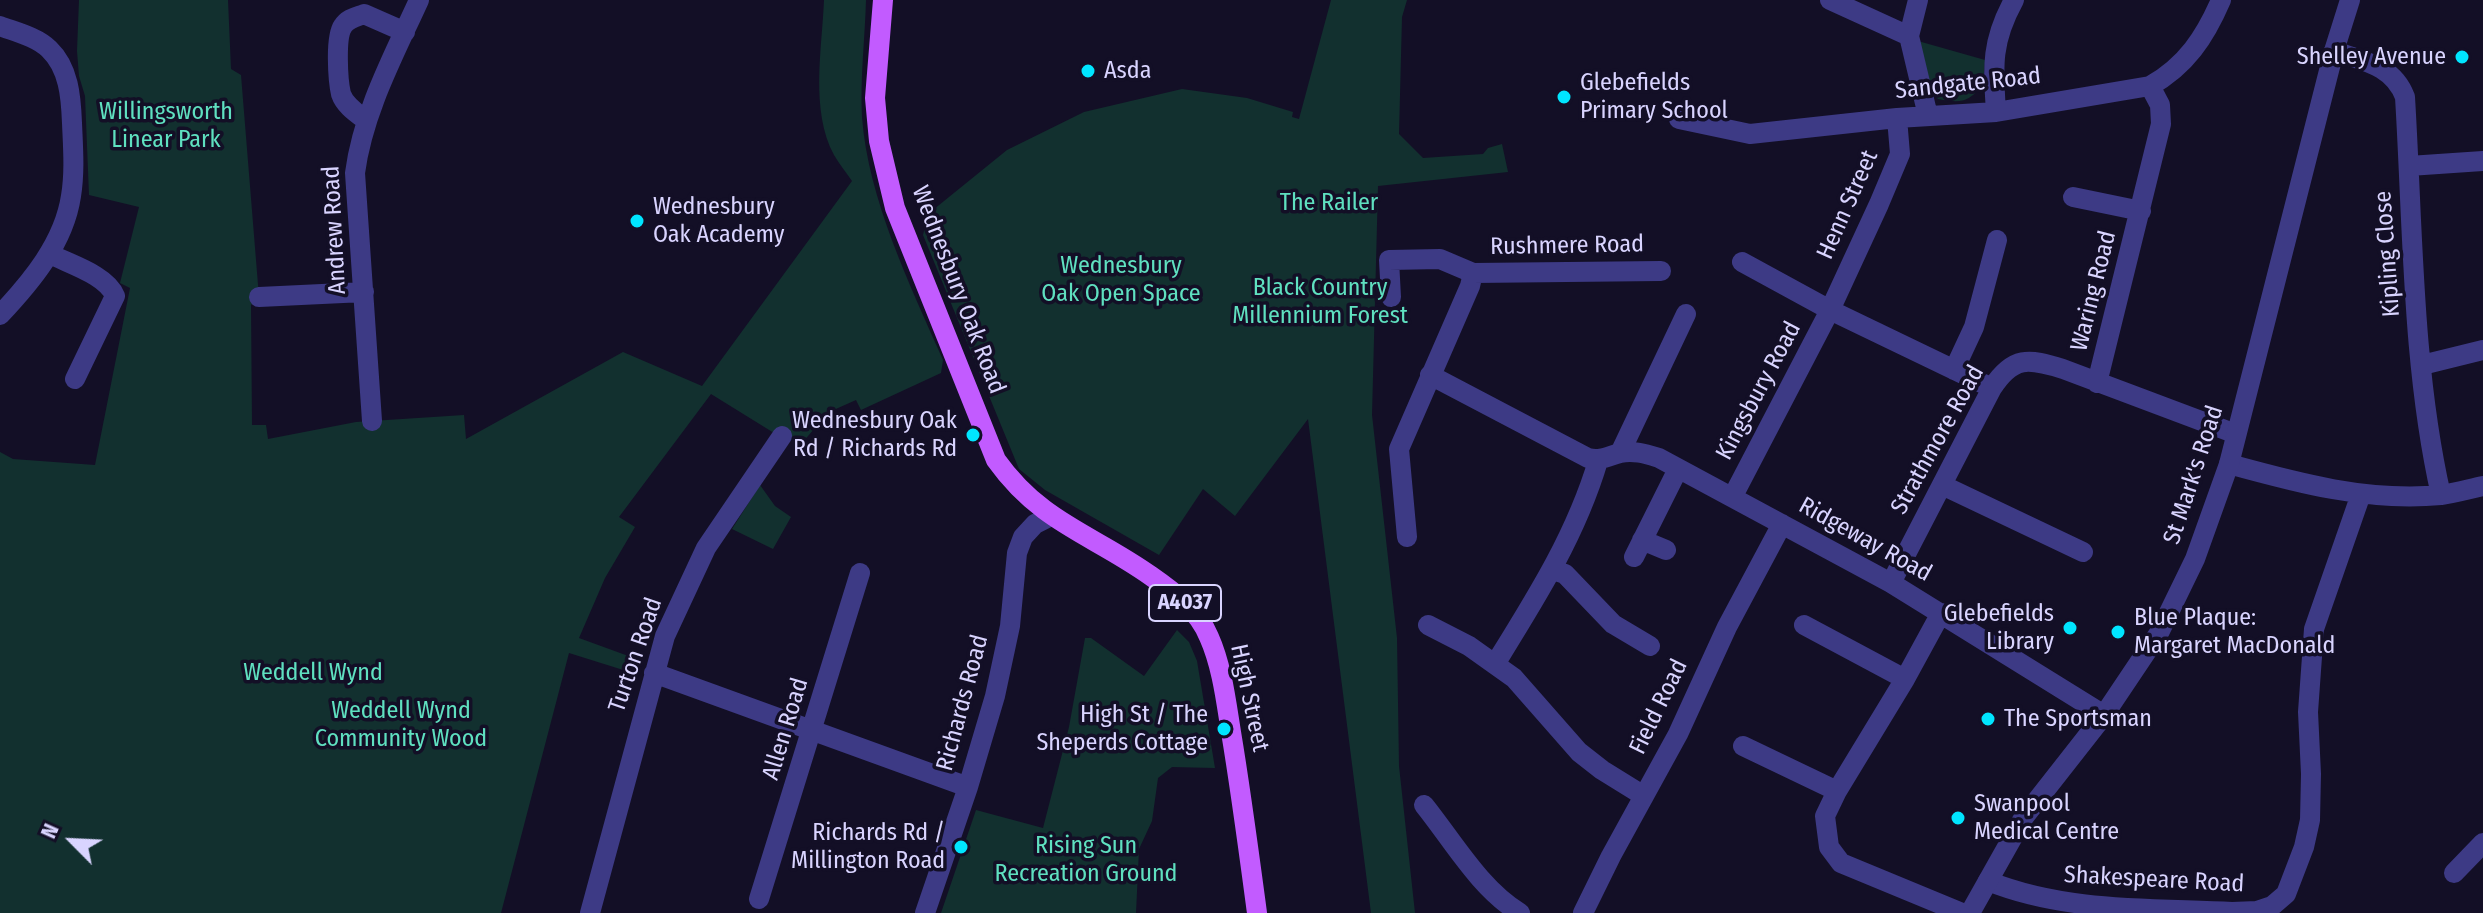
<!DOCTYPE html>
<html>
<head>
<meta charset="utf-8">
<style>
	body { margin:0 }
	#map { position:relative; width:2483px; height:913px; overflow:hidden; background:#130f26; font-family:"Fira Sans Condensed",sans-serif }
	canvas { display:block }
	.north { position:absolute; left:32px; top:801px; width:80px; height:80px; -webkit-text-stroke:6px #130f26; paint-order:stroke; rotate:294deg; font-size:22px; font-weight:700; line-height:32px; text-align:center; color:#d9d4ff }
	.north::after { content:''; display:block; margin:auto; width:28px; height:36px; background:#d9d4ff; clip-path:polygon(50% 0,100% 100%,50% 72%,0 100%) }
</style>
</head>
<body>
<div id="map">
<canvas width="2483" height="913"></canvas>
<div class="north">N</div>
</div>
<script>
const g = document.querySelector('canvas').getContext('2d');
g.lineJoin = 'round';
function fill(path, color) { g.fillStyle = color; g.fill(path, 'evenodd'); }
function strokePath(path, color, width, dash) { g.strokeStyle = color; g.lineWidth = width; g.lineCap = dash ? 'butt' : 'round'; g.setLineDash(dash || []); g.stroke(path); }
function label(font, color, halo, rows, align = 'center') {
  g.font = font + ' "Fira Sans Condensed",sans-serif'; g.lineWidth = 7; g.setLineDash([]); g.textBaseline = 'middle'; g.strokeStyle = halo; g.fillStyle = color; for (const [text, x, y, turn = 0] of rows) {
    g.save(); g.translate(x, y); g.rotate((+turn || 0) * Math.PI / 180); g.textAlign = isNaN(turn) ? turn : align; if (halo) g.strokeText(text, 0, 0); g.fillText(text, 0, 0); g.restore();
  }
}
const green = new Path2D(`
	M79,0H228L231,69L241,75L259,297L251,305L252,425H266L268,439L356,422L464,415L466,439L623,352L702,386L852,181C846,172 839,164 834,155C810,110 822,49 824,0H866C865,38 860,78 862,117C868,199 910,285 943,360L941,373L861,410L856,400L829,412L801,444L774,433L711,394L619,517L635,527L605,578L579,638L642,661L636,674L569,653L501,913H0V452L13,459L95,465L130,288L120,283L139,207L89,195L85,96L79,76L77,51Z
	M1331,0H1407L1402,17L1399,134L1423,158L1483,154L1488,148L1502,144L1508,172L1378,186L1372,415L1397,638L1399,766L1415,913H1371L1308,419L1235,516L1203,489L1159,555L1045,490L1019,469L923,235L928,214L1007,150L1084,112L1182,89L1247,98L1293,112L1292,117L1299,119Z
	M1918,41L1985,60L1983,86C1966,103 1961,103 1938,99L1926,85Z
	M760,485L775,506L791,517L773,549L732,529Z
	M1177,630L1189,642L1197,661L1215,768L1172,767L1158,778L1152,821L1139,849L1136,913H941L976,810L1043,828L1069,727L1085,638H1091L1144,676Z`);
const minor = new Path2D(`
	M1830,0L1909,36
	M1918,0L1909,36L1928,116
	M0,26C16,32 37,37 49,49C69,68 71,97 72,123C73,147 75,172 71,196C64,243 31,282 0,315
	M2334,51C2363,61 2393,65 2405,97C2413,228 2412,367 2441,495
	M1996,112C1993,66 1991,42 2014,0
	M1679,119L1750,134L1897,118L1996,112L2150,86C2186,66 2205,37 2221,0
	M367,121C358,114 345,106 341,94C338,81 335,37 343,26C348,18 356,17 364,14L405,32
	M2409,166L2483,161
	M2073,197L2141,211
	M50,254C69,264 107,275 115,296L75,379
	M1742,262L1830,310L1992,388
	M1473,273L1661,271
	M259,297L364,292
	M1391,297L1389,260L1440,259L1473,273L1470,286L1399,449L1407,537
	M2422,365L2483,350
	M1954,370L1974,327L1997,240
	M1430,375L1588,458C1601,461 1608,456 1620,453C1634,450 1646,454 1659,458L1891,583L2104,715
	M2097,383L2161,124L2160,105L2150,86
	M372,421L355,173C363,112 394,55 419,0
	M1620,453L1686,314
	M2229,464C2298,483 2368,502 2441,495C2455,493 2469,489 2483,486
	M1942,485L2083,552
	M1733,496L1830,310L1879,204L1900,154L1897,118
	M1642,540L1666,550
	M1634,557L1678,469
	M1553,570L1565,574L1613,624L1650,646
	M1891,583L1992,388C2013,356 2028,358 2063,369L2236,434
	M1941,613L1905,679L1837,791L1825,816L1829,847L1841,863L1962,913
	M1428,625L1469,646L1514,678L1579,752L1602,770L1644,796
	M1804,625L1905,679
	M1495,664C1536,598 1576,535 1598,461
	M654,673L968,787
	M1743,746L1837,791
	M1424,805C1453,841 1480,889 1520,913
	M2454,873L2483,843
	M1988,881C2065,912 2150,908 2232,912L2257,911L2272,906L2286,894L2304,847L2310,820L2311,774L2308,712L2314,629L2361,494
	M759,899L860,573
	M590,913L665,636L706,548L782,436
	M925,913L968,787L995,696L1010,626L1017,553L1023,537L1035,524L1051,516
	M1583,913L1611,856L1678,734L1727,627L1782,524`);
const tertiary = new Path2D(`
	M1970,913L2024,817L2104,715L2159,633L2195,559L2229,464L2334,51L2350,0`);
const primary = new Path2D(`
	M883,0L875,98L879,141L895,208L996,460C1041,523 1092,534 1151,576C1174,592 1198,610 1209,637C1222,666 1226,701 1231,732C1241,792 1249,853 1257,913`);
const markers = [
	[2462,57,8,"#00e5ff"],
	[1088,71,8,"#00e5ff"],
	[1564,97,8,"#00e5ff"],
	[637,221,8,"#00e5ff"],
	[973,435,8,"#00e5ff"],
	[2070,628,8,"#00e5ff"],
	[2118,632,8,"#00e5ff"],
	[1988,719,8,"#00e5ff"],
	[1224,729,8,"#00e5ff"],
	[1958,818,8,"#00e5ff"],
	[961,847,8,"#00e5ff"]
];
const shields = [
	[1185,603,72]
];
const shieldNames = [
	["A4037",1185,603]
];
const poiNames = [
	["Shelley Avenue",2446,57,"right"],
	["Asda",1104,71],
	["Glebefields",1580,83],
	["Primary School",1580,111],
	["Wednesbury",653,207],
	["Oak Academy",653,235],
	["Wednesbury Oak",957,421,"right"],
	["Rd / Richards Rd",957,449,"right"],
	["Glebefields",2054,614,"right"],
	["Library",2054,642,"right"],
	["Blue Plaque:",2134,618],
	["Margaret MacDonald",2134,646],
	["High St / The",1208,715,"right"],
	["Sheperds Cottage",1208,743,"right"],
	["The Sportsman",2004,719],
	["Swanpool",1974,804],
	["Medical Centre",1974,832],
	["Richards Rd /",945,833,"right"],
	["Millington Road",945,861,"right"]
];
const streetNames = [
	["Sandgate Road",1968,84,-6],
	["Henn Street",1848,205,-66],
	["Andrew Road",335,230,-93],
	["Rushmere Road",1567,246,-1],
	["Kipling Close",2388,254,-94],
	["Wednesbury Oak Road",958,290,69],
	["Waring Road",2094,291,-76],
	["Kingsbury Road",1759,391,-62],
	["Strathmore Road",1938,440,-61],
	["St Mark's Road",2194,475,-72],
	["Ridgeway Road",1865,540,29],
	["Turton Road",636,655,-71],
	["High Street",1249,698,78],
	["Richards Road",963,703,-75],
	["Field Road",1659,707,-64],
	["Allen Road",786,729,-73],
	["Shakespeare Road",2154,880,3]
];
const parkNames = [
	["Willingsworth",166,112],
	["Linear Park",166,140],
	["The Railer",1329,203],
	["Wednesbury",1121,266],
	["Oak Open Space",1121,294],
	["Black Country",1320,288],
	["Millennium Forest",1320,316],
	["Weddell Wynd",313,673],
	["Weddell Wynd",401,711],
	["Community Wood",401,739],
	["Rising Sun",1086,846],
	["Recreation Ground",1086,874]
];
fill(green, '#12302f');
strokePath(minor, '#3d3a85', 20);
strokePath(tertiary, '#3d3a85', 20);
strokePath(primary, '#c25bff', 20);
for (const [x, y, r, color] of markers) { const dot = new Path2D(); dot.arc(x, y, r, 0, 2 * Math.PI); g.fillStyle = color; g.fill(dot); strokePath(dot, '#130f26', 3); }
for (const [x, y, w] of shields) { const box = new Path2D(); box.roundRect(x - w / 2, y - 18, w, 36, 6); g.fillStyle = '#130f26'; g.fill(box); strokePath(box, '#d9d4ff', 2); }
label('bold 22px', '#d9d4ff', null, shieldNames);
label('24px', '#d9d4ff', '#130f26', poiNames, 'left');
label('24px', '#d9d4ff', '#130f26', streetNames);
label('24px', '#5fe0c0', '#130f26', parkNames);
</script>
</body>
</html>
